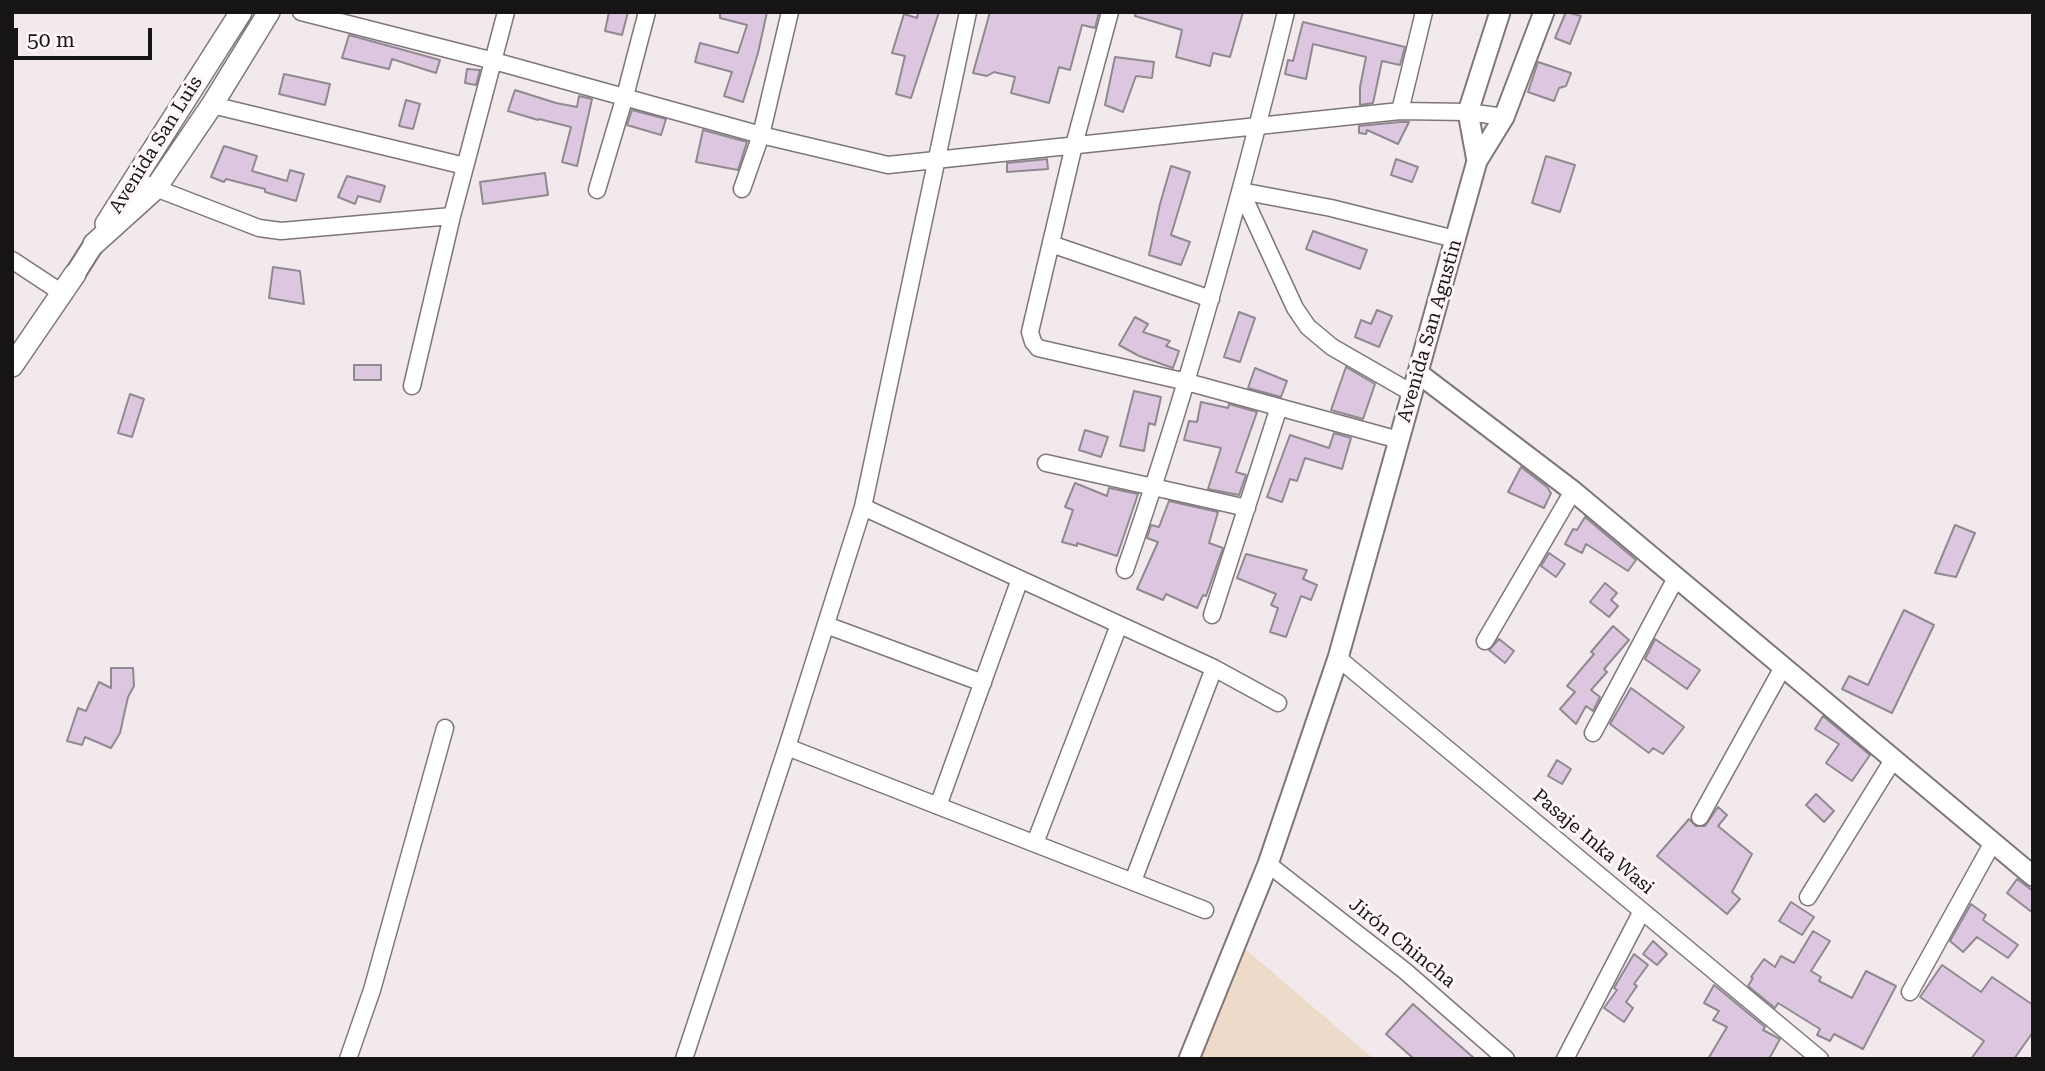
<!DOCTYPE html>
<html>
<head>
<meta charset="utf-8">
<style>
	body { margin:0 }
	#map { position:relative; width:2045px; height:1071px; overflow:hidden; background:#f2e9ec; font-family:"Roboto Serif",serif }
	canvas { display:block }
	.frame { position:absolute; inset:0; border:14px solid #171415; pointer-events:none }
	.scale { position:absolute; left:14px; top:28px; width:138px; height:32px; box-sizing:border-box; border:4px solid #171415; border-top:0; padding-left:9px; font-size:21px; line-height:24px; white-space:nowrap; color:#171415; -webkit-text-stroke:5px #fff6f9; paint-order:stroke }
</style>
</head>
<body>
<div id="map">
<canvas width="2045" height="1071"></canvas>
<div class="frame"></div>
<div class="scale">50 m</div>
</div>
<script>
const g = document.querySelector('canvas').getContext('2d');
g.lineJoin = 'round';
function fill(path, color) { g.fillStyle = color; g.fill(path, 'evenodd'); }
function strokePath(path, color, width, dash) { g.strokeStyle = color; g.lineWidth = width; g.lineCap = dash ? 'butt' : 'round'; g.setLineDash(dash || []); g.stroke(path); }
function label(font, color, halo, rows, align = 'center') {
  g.font = font + ' "Roboto Serif",serif'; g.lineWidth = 6; g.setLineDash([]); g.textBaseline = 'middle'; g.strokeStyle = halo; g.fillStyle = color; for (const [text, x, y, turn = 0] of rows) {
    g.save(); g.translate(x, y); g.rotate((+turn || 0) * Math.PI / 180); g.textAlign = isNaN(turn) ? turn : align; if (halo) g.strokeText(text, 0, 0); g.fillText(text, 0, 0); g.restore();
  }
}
const green = new Path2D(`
	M1236,941L1374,1059H1189Z`);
const building = new Path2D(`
	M609,12H628L622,35L605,31Z
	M720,12H767L758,53L743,102L724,96L732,72L695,62L700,43L738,53L747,25L720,18Z
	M918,12H939L911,98L896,94L905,56L892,53L904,14L917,18Z
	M990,12H1099L1095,28L1082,25L1070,70L1059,67L1049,103L1011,93L1015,77L994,72L987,76L973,73Z
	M1136,12H1243L1230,57L1213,53L1210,66L1176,57L1182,30L1135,16Z
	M1566,12L1581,16L1570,44L1555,38Z
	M1303,22L1405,47L1400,65L1382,61L1373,103L1360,105V87L1366,57L1313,44L1306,79L1285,74L1288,60L1293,61Z
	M349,35L440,60L436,73L392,59L389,69L342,58Z
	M1115,57L1154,62L1152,78L1136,76L1123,112L1105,105Z
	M1538,62L1571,73L1566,86L1559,88L1554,101L1528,92Z
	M467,69L480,70L476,85L465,83Z
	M284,74L330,84L325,105L279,94Z
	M515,90L556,103L577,107L579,96L592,99L577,166L562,162L571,127L539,119L538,120L508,111Z
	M406,100L420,104L413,129L399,126Z
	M632,110L666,119L661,135L627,125Z
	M1400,122H1409L1398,144L1367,130L1366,134L1359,133V126Z
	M703,130L747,142L738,170L696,162Z
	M224,146L257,156L252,171L287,181L290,170L304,174L296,201L265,192V189L226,179L224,182L211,177Z
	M1546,156L1575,165L1560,212L1532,203Z
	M1047,159L1048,169L1007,172V163Z
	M1396,159L1418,167L1412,182L1391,175Z
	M1171,166L1190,172L1171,235L1190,242L1181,265L1149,255L1160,204Z
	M545,173L548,195L483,204L480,182Z
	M347,176L385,186L380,202L358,196L355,204L338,197Z
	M1313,231L1367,250L1360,269L1306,249Z
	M273,267L300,271L304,304L269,298Z
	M1377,310L1392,316L1379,347L1355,337L1361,320L1371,324Z
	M1239,312L1255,318L1240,362L1224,357Z
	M1135,317L1148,324L1143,332L1170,341L1166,346L1179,351L1173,368L1139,356L1119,345Z
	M354,365H381V380H354Z
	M1346,367L1375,384L1363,419L1331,410Z
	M1255,368L1287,381L1281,397L1248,388Z
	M1134,391L1161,397L1155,425L1149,423L1144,451L1120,446Z
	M130,394L144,399L132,437L118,433Z
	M1201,402L1228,408L1229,404L1257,412L1236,472L1246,475L1239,495L1208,489L1221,448L1184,440L1189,421L1197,422Z
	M1085,430L1108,437L1101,457L1079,450Z
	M1334,433L1351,438L1342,469L1305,458L1297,481L1290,479L1282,502L1267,497L1290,435L1329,448Z
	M1521,467L1547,487L1551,493L1544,508L1508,492Z
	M1075,483L1107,496L1109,488L1138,494L1117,556L1077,543V546L1062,542L1073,510L1065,507Z
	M1169,501L1218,512L1209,543L1223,548L1206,596L1203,595L1197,608L1166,594L1163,600L1137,589L1158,542L1147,538L1151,525L1159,527Z
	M1585,517L1636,560L1628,571L1586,544L1582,553L1565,544L1573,529L1577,530Z
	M1955,525L1975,533L1956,577L1935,573Z
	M1549,553L1565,564L1556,577L1541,566Z
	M1246,554L1307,570L1303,579L1317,585L1311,600L1301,596L1286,637L1270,632L1278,608L1271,605L1276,594L1237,578Z
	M1605,583L1617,593L1611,600L1618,606L1609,617L1590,602Z
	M1904,610L1934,625L1892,713L1842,689L1849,676L1868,685Z
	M1613,626L1629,640L1604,669L1607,672L1591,690L1600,697L1593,711L1586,706L1576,724L1560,709L1575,692L1567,686L1594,654L1591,652Z
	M1499,639L1514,651L1505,663L1489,650Z
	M1655,639L1700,670L1687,689L1645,659Z
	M111,668H133L134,686L128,697L120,733L111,748L85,737L82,745L67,741L78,708L86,711L99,682L111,688Z
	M1631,688L1684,727L1663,754L1653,748L1649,753L1610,724Z
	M1823,716L1870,755L1852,781L1826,763L1839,744L1815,729Z
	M1557,760L1571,769L1562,784L1548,776Z
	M1816,794L1834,811L1824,822L1806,805Z
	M1718,807L1727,815L1718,826L1752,854L1732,892L1740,899L1727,914L1657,856L1689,819L1696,826H1705Z
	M2017,879L2033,891V913L2007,893Z
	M1791,902L1814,917L1802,935L1779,921Z
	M1971,904L1986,915L1983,920L2018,945L2008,958L1977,937L1963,952L1950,941Z
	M1813,931L1830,941L1811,971L1821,977L1819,981L1852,998L1866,971L1896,986L1863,1049L1834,1034L1830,1041L1817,1035L1820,1029L1778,1003L1775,1008L1748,986L1753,978L1751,977L1764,959L1775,967L1781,956L1794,963Z
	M1653,941L1667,954L1657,965L1643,954Z
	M1634,954L1648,965L1634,984L1637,986L1626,1002L1633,1008L1624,1022L1604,1008L1617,990L1614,988Z
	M1942,965L1981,992L1992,977L2033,1005V1032L2014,1059H1971L1984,1041L1920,997Z
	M1714,985L1765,1027L1763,1030L1780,1039L1769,1059H1708L1727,1027L1713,1020L1719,1011L1704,1003Z
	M1413,1004L1441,1029L1475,1059H1414L1386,1034Z`);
const minor = new Path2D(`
	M301,12L494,61L761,135L888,165L1400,111L1468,112L1504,117
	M1110,12L1074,145L1030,332L1033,342L1038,348L1187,382L1399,440
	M212,105L465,166
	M1400,111L1424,12
	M145,184L259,228L281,231L452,216
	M742,189L761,135L790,12
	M597,190L625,96L647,12
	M1051,244L1211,299
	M12,260L62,293
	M412,386L452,216L506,12
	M1412,393L1332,347L1308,327L1295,308L1241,191L1331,208L1455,239
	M1046,463L1247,508
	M863,507L1214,668L1278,703
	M1125,570C1189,387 1240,200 1286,12
	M1212,615L1279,407
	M826,625L983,683
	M1485,641L1573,491
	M1338,658L1820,1059
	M1593,733L1676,578
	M787,747L1205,910
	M938,806L1020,579
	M1700,817L1783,667
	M1035,843L1119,625
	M1268,864L1405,971L1506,1059
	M1133,881L1214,668
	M1808,897L1893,760
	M1910,992L1992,844
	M348,1059L372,990L445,728
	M684,1059L787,747L863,507L968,12
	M1565,1059L1642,911`);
const tertiary = new Path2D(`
	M1477,161L1468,112L1500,12
	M75,274L94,244
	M1418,373L1573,491L2033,876
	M1189,1059L1268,864L1338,658L1477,161L1504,117L1544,12`);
const secondary = new Path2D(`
	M106,224L241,12
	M94,244L155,189L212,105L269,12
	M12,366L75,274`);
const streetNames = [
	["Avenida San Luis",156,145,-58],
	["Avenida San Agustin",1430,331,-74],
	["Pasaje Inka Wasi",1593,842,40],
	["Jirón Chincha",1402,943,39]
];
fill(green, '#eddac9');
fill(building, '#ddc7e0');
strokePath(building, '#8f8a90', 2);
strokePath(minor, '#7e7678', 19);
strokePath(tertiary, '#7e7678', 23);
strokePath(secondary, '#7e7678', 24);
strokePath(minor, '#fff', 16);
strokePath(tertiary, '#fff', 19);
strokePath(secondary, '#fff', 21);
label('19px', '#171415', '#fff6f9', streetNames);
</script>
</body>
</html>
